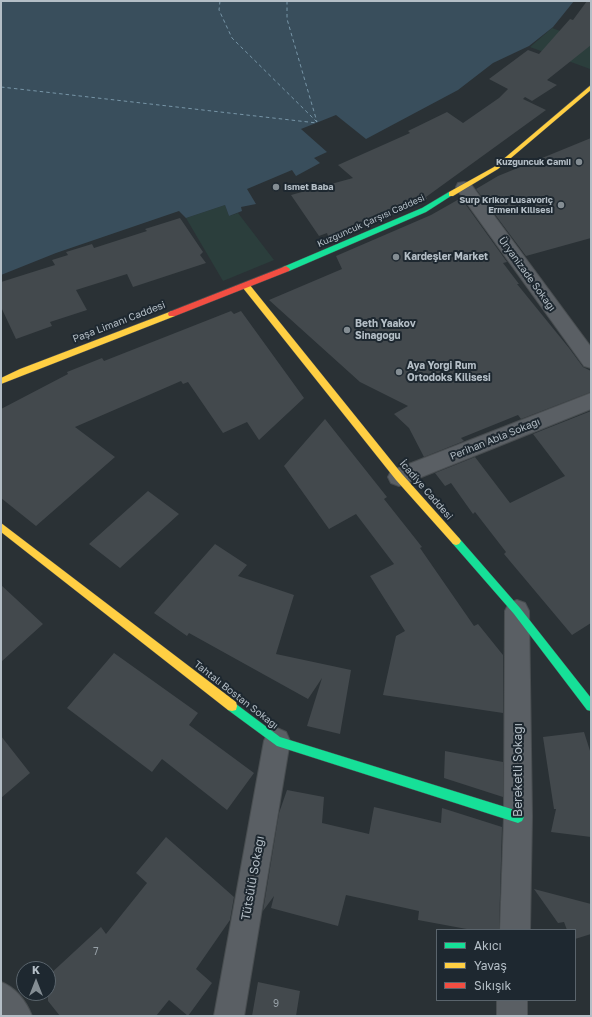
<!DOCTYPE html>
<html>
<head>
<meta charset="utf-8">
<style>
	body { margin:0 }
	#map { position:relative; width:592px; height:1017px; overflow:hidden; background:#2a3135; font-family:"Golos Text",sans-serif }
	canvas { display:block }
	.frame { position:absolute; inset:0; border:2px solid #b4bec6; pointer-events:none }
	.legend { position:absolute; left:436px; top:929px; width:140px; height:72px; box-sizing:border-box; background:#1e2830; border:1px solid #5a646c; margin:0; padding:5px 7px; list-style:none; font-size:12px; color:#b4bec6 }
	.legend li { display:flex; align-items:center; gap:8px; height:20px }
	.legend b { width:20px; border:1px solid #5a646c }
	.north { position:absolute; left:16px; top:961px; width:40px; height:40px; box-sizing:border-box; background:#1e2830; border:1px solid #5a646c; border-radius:50%; rotate:0deg; font-size:11px; font-weight:700; line-height:16px; text-align:center; color:#b4bec6 }
	.north::after { content:''; display:block; margin:auto; width:14px; height:18px; background:#848d93; clip-path:polygon(50% 0,100% 100%,50% 72%,0 100%) }
</style>
</head>
<body>
<div id="map">
<canvas width="592" height="1017"></canvas>
<div class="frame"></div>
<ul class="legend">
<li><b style="height:5px;background:#16e098"></b>Akıcı</li>
<li><b style="height:5px;background:#ffcf43"></b>Yavaş</li>
<li><b style="height:5px;background:#f24e42"></b>Sıkışık</li>
</ul>
<div class="north">K</div>
</div>
<script>
const g = document.querySelector('canvas').getContext('2d');
g.lineJoin = 'round';
function fill(path, color) { g.fillStyle = color; g.fill(path, 'evenodd'); }
function strokePath(path, color, width, dash) { g.strokeStyle = color; g.lineWidth = width; g.lineCap = dash ? 'butt' : 'round'; g.setLineDash(dash || []); g.stroke(path); }
function label(font, color, halo, rows, align = 'center') {
  g.font = font + ' "Golos Text",sans-serif'; g.lineWidth = 4; g.setLineDash([]); g.textBaseline = 'middle'; g.strokeStyle = halo; g.fillStyle = color; for (const [text, x, y, turn = 0] of rows) {
    g.save(); g.translate(x, y); g.rotate((+turn || 0) * Math.PI / 180); g.textAlign = isNaN(turn) ? turn : align; if (halo) g.strokeText(text, 0, 0); g.fillText(text, 0, 0); g.restore();
  }
}
const green = new Path2D(`
	M552,28L591,42V68L590,69L530,47Z
	M225,205L229,216L238,213L274,260L223,281L186,218Z`);
const water = new Path2D(`
	M1,1H574L553,27L529,46L493,63L458,90L366,139L336,115L301,129L327,152L314,158L320,163L296,176L292,170L247,189L256,204L241,207L242,211L229,216L225,205L186,218L179,211L56,253L1,275Z`);
const ferry = new Path2D(`
	M220,1L219,10L232,38L317,122
	M287,1V19L317,122
	M1,87L317,123`);
const building = new Path2D(`
	M587,1H591V45L547,80L557,85L532,101L525,97L523,99L546,110L426,197L427,199L417,205L330,242L327,233L319,236L291,195L353,178L338,165L410,133L408,131L447,112L463,123L499,98L508,89L489,79L528,50L539,54L570,19L573,20Z
	M591,138V238L526,256L476,189L498,176Z
	M461,198L507,262L503,263L519,284H517L569,348L583,367L591,371V392L521,419L518,415L461,438L464,441L424,457L409,428L394,414L408,406L360,382L269,300L342,269L336,256L431,215Z
	M180,218L203,252L200,255L206,263L133,287L127,274L76,290L87,310L50,322L52,326L16,339L1,307V282L55,265L52,260L68,255L66,252L92,244L94,248L147,231L145,229Z
	M231,311L234,314L241,311L304,398L259,440L247,422L223,433L188,382L183,384L181,381L75,427L115,457L36,526L1,498V409L68,374L67,372L102,358L104,361Z
	M591,411V623L572,635L504,554L506,552L475,512L473,514L451,483L445,486L435,473L475,457L510,503L565,476L533,434Z
	M325,419L387,497L384,499L422,547L420,548L474,626L478,624L503,655V713L383,695L396,636L405,631L370,576L394,564L356,514L329,529L284,466Z
	M148,491L179,514L120,568L89,544Z
	M215,544L247,565L238,576L294,595L276,654L351,670L340,734L307,726L322,678L308,699L189,633L187,636L154,613Z
	M1,585L43,624L1,662Z
	M114,653L198,713L189,725L254,773L227,810L162,759L152,772L67,708Z
	M584,732L591,754V837L551,832L556,809H554L543,737Z
	M1,736L30,773L1,798Z
	M445,751L503,762V797L444,778Z
	M287,790L324,797L322,823L369,834L374,807L441,823L442,808L502,827L499,930H472L418,920L419,911L346,895L338,926L271,908L274,896L263,911L279,813Z
	M166,837L234,897L230,920L196,969L212,983L188,1016L169,1000L156,1016H60L48,1001V976L101,927L106,934L147,883L136,873Z
	M534,889L591,904V934L575,939V930H567L564,922L558,923Z
	M258,982L300,991L296,1016H252Z`);
const street = new Path2D(`
	M464,182L470,183L591,347V368L584,366L458,191L456,187L458,183Z
	M591,393V409L399,486L391,483L388,477L391,471Z
	M517,600L525,603L529,611L532,817L530,930H500L504,817L505,611L509,603Z
	M277,728L286,732L290,741L244,1016H214L264,741L268,732Z
	M1,982C16,988 26,1001 32,1016H1Z
	M497,1000H527V1016H497Z`);
const fast = new Path2D(`
	M449,192H451L454,194L426,212L289,271H283L282,269L283,267L422,208Z
	M456,537L459,538L520,608L591,698V711L587,710L514,614L453,544L451,541L453,538Z
	M232,701L280,737L518,811L522,813L524,817L522,821L518,823L277,746L228,710L227,706L228,702Z`);
const slow = new Path2D(`
	M591,85V90L498,169L453,196H449V192L494,167Z
	M246,283L249,284L402,474L459,538L461,541L459,544L456,545L453,544L396,480L243,288L242,286Z
	M172,311L175,312V316L1,384V378L20,369Z
	M1,523L236,702L237,706L236,710L232,711L228,710L1,532Z`);
const jam = new Path2D(`
	M286,266L290,269L289,271L175,316H169L168,314L169,312Z`);
const markers = [
	[579,162,4,"#848d93"],
	[276,187,4,"#848d93"],
	[561,205,4,"#848d93"],
	[396,257,4,"#848d93"],
	[347,330,4,"#848d93"],
	[399,372,4,"#848d93"]
];
const farPoinames = [
	["Kuzguncuk Camii",571,162],
	["Ismet Baba",284,187,"left"],
	["Surp Krikor Lusavoriç",553,200],
	["Ermeni Kilisesi",553,210]
];
const farStreetnames = [
	["Kuzguncuk Çarşısı Caddesi",371,221,-24]
];
const poiNames = [
	["Kardeşler Market",404,257],
	["Beth Yaakov",355,324],
	["Sinagogu",355,336],
	["Aya Yorgi Rum",407,366],
	["Ortodoks Kilisesi",407,378]
];
const streetNames = [
	["Üryanizade Sokağı",527,274,54],
	["Paşa Limanı Caddesi",119,322,-21],
	["Perihan Abla Sokağı",495,439,-22],
	["İcadiye Caddesi",426,490,49],
	["Tahtalı Bostan Sokağı",236,695,38]
];
const nearNumbernames = [
	["7",96,952],
	["9",276,1004]
];
const nearStreetnames = [
	["Bereketli Sokağı",518,770,-90],
	["Tütsülü Sokağı",253,878,-80]
];
fill(green, '#2b3e3c');
fill(water, '#394e5c');
strokePath(ferry, '#7795a7', 1, [3.5, 3]);
fill(building, '#43494d');
strokePath(street, '#484d50', 2);
strokePath(fast, '#484d50', 1);
strokePath(slow, '#484d50', 1);
strokePath(jam, '#484d50', 1);
fill(street, '#5a5f64');
fill(fast, '#16e098');
fill(slow, '#ffcf43');
fill(jam, '#f24e42');
for (const [x, y, r, color] of markers) { const dot = new Path2D(); dot.arc(x, y, r, 0, 2 * Math.PI); g.fillStyle = color; g.fill(dot); strokePath(dot, '#1e2830', 1.5); }
label('bold 9px', '#b4bec6', '#1e2830', farPoinames, 'right');
label('9px', '#b4bec6', '#1e2830', farStreetnames);
label('bold 10px', '#b4bec6', '#1e2830', poiNames, 'left');
label('10px', '#b4bec6', '#1e2830', streetNames);
label('10px', '#98a1a8', null, nearNumbernames);
label('12px', '#b4bec6', '#1e2830', nearStreetnames);
</script>
</body>
</html>
